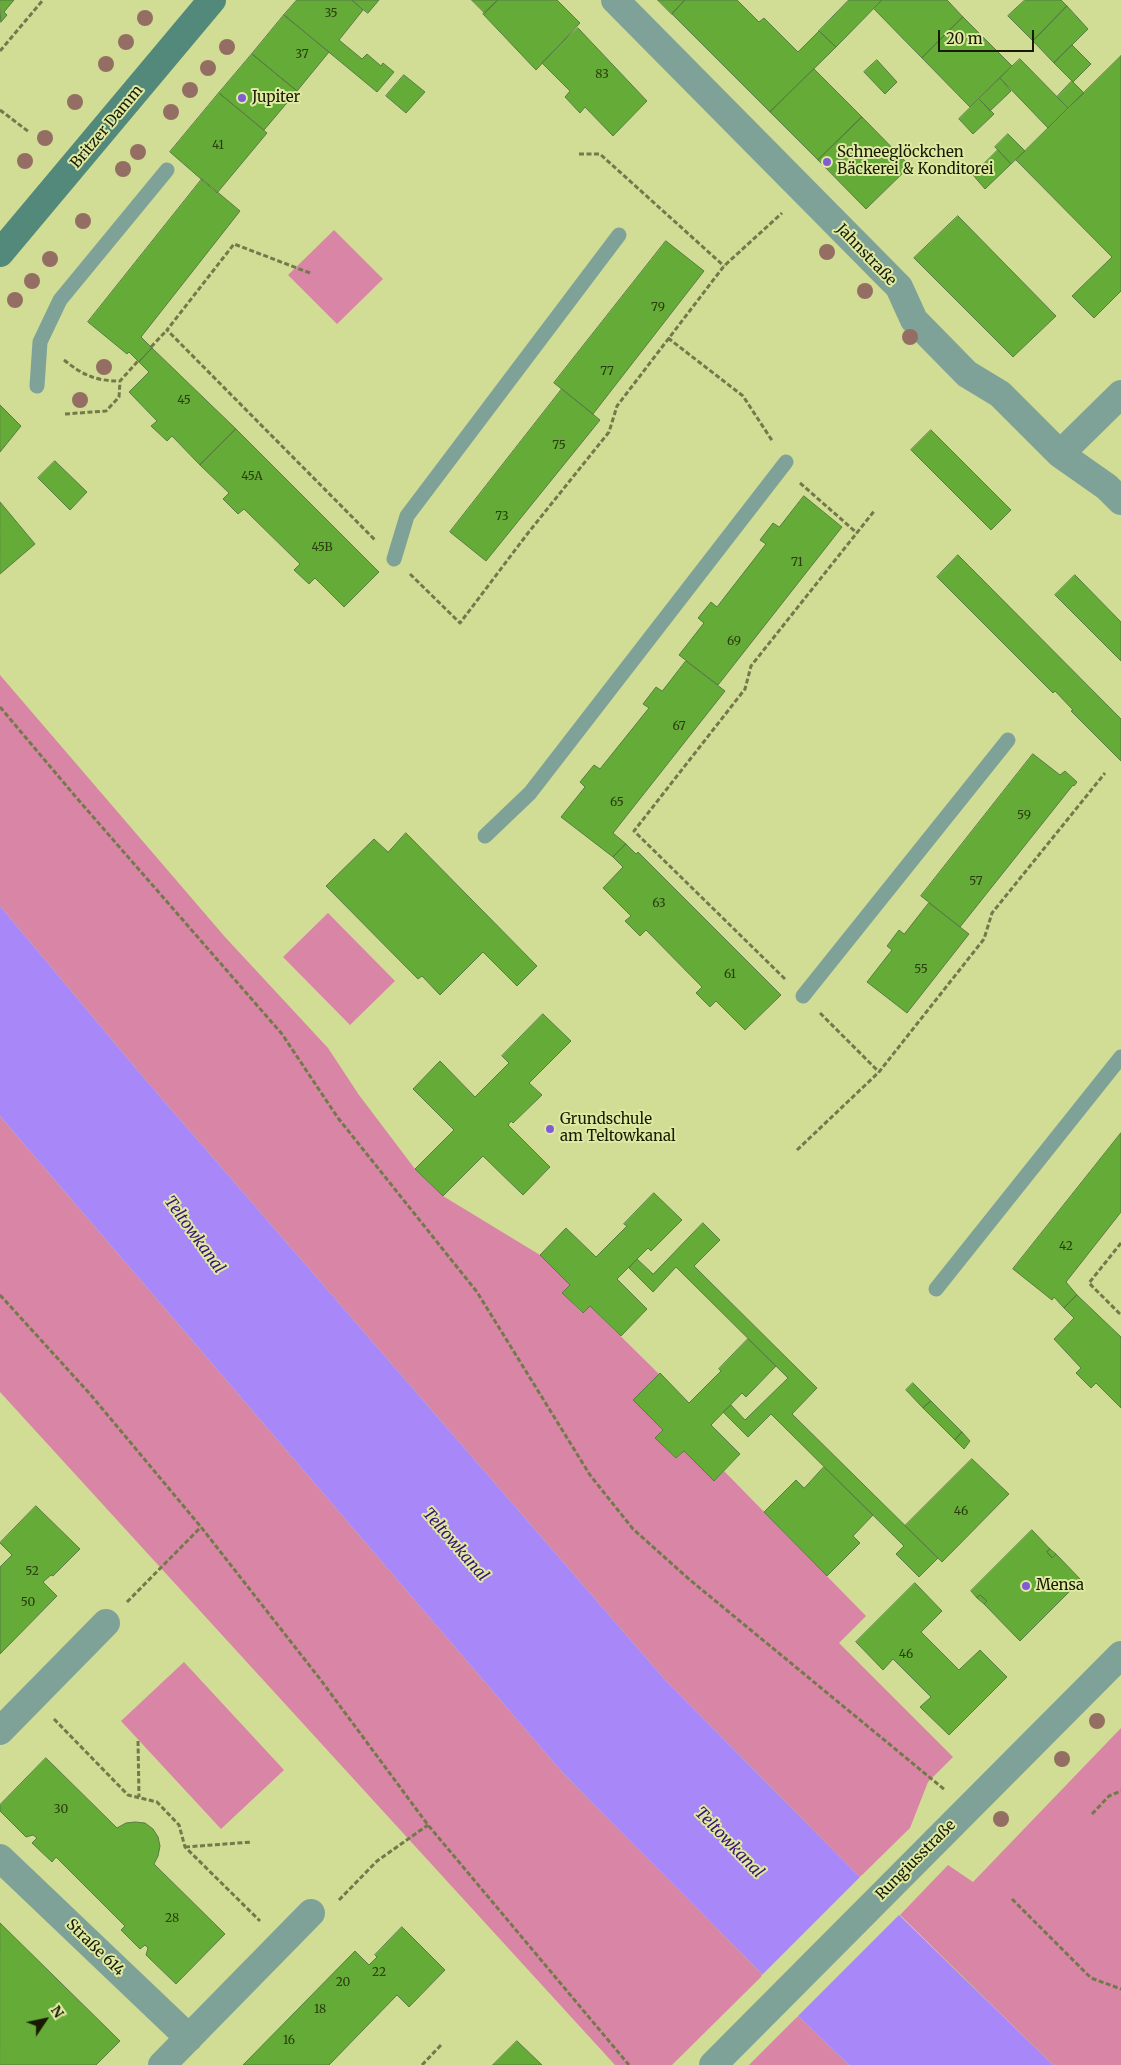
<!DOCTYPE html>
<html>
<head>
<meta charset="utf-8">
<style>
	body { margin:0 }
	#map { position:relative; width:1121px; height:2065px; overflow:hidden; background:#d1dc95; font-family:Merriweather,serif }
	canvas { display:block }
	.north { position:absolute; left:20px; top:1995px; width:50px; height:50px; -webkit-text-stroke:4px #dee9a2; paint-order:stroke; rotate:56deg; font-size:14px; font-weight:700; line-height:20px; text-align:center; color:#181a01 }
	.north::after { content:''; display:block; margin:auto; width:18px; height:22px; background:#181a01; clip-path:polygon(50% 0,100% 100%,50% 72%,0 100%) }
	.scale { position:absolute; left:938px; top:30px; width:96px; height:22px; box-sizing:border-box; border:2px solid #181a01; border-top:0; padding-left:6px; font-size:15px; line-height:18px; white-space:nowrap; color:#181a01; -webkit-text-stroke:4px #dee9a2; paint-order:stroke }
</style>
</head>
<body>
<div id="map">
<canvas width="1121" height="2065"></canvas>
<div class="north">N</div>
<div class="scale">20 m</div>
</div>
<script>
const g = document.querySelector('canvas').getContext('2d');
g.lineJoin = 'round';
function fill(path, color) { g.fillStyle = color; g.fill(path, 'evenodd'); }
function strokePath(path, color, width, dash) { g.strokeStyle = color; g.lineWidth = width; g.lineCap = dash ? 'butt' : 'round'; g.setLineDash(dash || []); g.stroke(path); }
function label(font, color, halo, rows, align = 'center') {
  g.font = font + ' Merriweather,serif'; g.lineWidth = 4; g.setLineDash([]); g.textBaseline = 'middle'; g.strokeStyle = halo; g.fillStyle = color; for (const [text, x, y, turn = 0] of rows) {
    g.save(); g.translate(x, y); g.rotate((+turn || 0) * Math.PI / 180); g.textAlign = isNaN(turn) ? turn : align; if (halo) g.strokeText(text, 0, 0); g.fillText(text, 0, 0); g.restore();
  }
}
const green = new Path2D(`
	M334,230L383,279L337,324L288,275Z
	M0,675L225,937L328,1048L359,1095L415,1169L443,1196L540,1255L570,1285L562,1293L582,1313L590,1306L659,1374L633,1400L663,1430L656,1438L676,1458L684,1451L714,1481L724,1471L866,1616L839,1643L953,1757L928,1782L910,1828L860,1877L667,1682L144,1078L0,906Z
	M328,913L395,981L350,1025L283,957Z
	M0,1116L562,1772L763,1975L672,2065H615L0,1392Z
	M184,1662L284,1770L221,1829L121,1721Z
	M1121,1728V2065H1053L900,1915L948,1865L973,1882Z
	M798,2016L849,2065H749Z`);
const water = new Path2D(`
	M0,906L144,1078L667,1682L860,1877L1053,2065H849L798,2016L763,1975L562,1772L0,1116Z`);
const pier = new Path2D(`
	M862,1875L901,1913L796,2018L761,1976Z`);
const building = new Path2D(`
	M0,0H14L4,12L7,15L1,22Z
	M297,0H352L363,10L339,40L362,59L367,54L381,66L383,63L394,72L377,92L284,15Z
	M352,0H379L368,13Z
	M472,0H498L485,13Z
	M498,0H557L580,23L536,70L483,14Z
	M658,0H685L672,14Z
	M685,0H737L759,22L764,18L798,52L819,31L836,47L770,112L672,14Z
	M849,0H882L836,47L819,31Z
	M882,0H947L963,17L922,58L874,9Z
	M1025,0H1061L1067,6L1033,41L1008,16Z
	M1067,6L1088,29L1054,63L1033,41Z
	M284,15L329,52L297,91L252,54Z
	M963,17L1012,66L970,107L922,58Z
	M578,28L647,101L613,136L585,107L580,113L565,97L570,91L542,63Z
	M1072,45L1091,64L1073,82L1054,63Z
	M252,54L297,91L264,130L219,93Z
	M1121,56V291L1094,318L1072,296L1112,257L1016,160Z
	M1020,59L1068,108L1048,128L1000,78Z
	M877,60L897,82L885,94L864,72Z
	M814,69L862,117L818,160L770,112Z
	M404,75L425,92L406,113L386,96Z
	M1000,78L1011,91L990,111L979,99Z
	M1072,81L1084,93L1068,108L1057,97Z
	M219,93L267,133L217,193L170,152Z
	M979,99L994,114L973,134L959,119Z
	M862,117L910,166L866,209L818,160Z
	M1008,134L1025,151L1011,164L995,147Z
	M998,150L1011,164L985,189L973,175Z
	M202,179L240,211L141,337L152,348L139,362L129,352L127,354L88,322Z
	M958,216L1056,316L1013,357L914,258Z
	M666,241L704,271L593,414L554,383Z
	M152,348L236,429L200,465L172,436L167,441L151,426L157,421L129,392L149,372L139,362Z
	M562,389L600,420L486,561L450,532Z
	M0,405L21,426L0,452Z
	M236,429L379,572L344,607L315,578L309,584L294,570L300,564L244,509L238,514L223,499L229,493L200,465Z
	M931,430L1011,510L991,530L911,450Z
	M55,461L87,492L70,510L38,478Z
	M804,496L842,527L718,685L679,655L704,623L698,618L711,602L717,607L766,544L760,540L773,523L779,527Z
	M0,502L35,544L0,574Z
	M958,555L1121,719V761L1071,711L1073,710L1055,691L1053,693L937,577Z
	M1075,575L1121,622V661L1055,595Z
	M686,661L725,691L613,833L626,844L613,857L561,817L585,787L580,782L594,765L600,769L649,708L643,704L656,687L662,691Z
	M1033,754L1060,775L1065,771L1077,782L1074,786L1073,785L960,927L921,896Z
	M406,833L537,966L517,986L483,952L440,995L422,976L418,979L326,886L374,839L388,852Z
	M626,844L636,854L638,852L781,995L745,1030L716,1001L710,1007L696,993L702,987L646,930L640,936L625,921L631,916L603,888L623,867L613,857Z
	M929,903L969,934L907,1013L867,982L892,950L887,946L899,930L904,934Z
	M543,1014L571,1041L529,1083L542,1095L513,1123L511,1121L508,1125L550,1167L523,1195L483,1156L443,1196L415,1169L454,1130L413,1089L440,1061L475,1097L509,1063L502,1056Z
	M1121,1133V1212L1066,1282L1077,1295L1064,1308L1054,1297L1052,1300L1013,1269Z
	M654,1193L682,1220L651,1251L648,1248L617,1279L647,1309L621,1336L590,1306L583,1313L562,1293L570,1285L540,1255L566,1228L596,1257L627,1226L624,1224Z
	M703,1223L720,1240L694,1266L817,1388L792,1414L938,1558L919,1577L896,1554L904,1546L771,1414L748,1437L723,1412L731,1405L745,1420L788,1378L676,1267L653,1292L629,1268L637,1259L653,1274Z
	M1077,1295L1121,1337V1408L1096,1383L1091,1388L1076,1373L1081,1368L1054,1339L1074,1318L1064,1308Z
	M748,1339L776,1366L746,1397L742,1393L711,1425L740,1454L714,1481L684,1451L676,1458L655,1438L663,1430L633,1400L660,1373L689,1403L721,1371L719,1369Z
	M913,1383L931,1401L923,1408L906,1390Z
	M931,1401L962,1432L955,1440L923,1408Z
	M962,1432L970,1441L964,1449L955,1440Z
	M972,1459L1009,1494L942,1562L905,1526Z
	M824,1467L873,1515L853,1536L860,1543L827,1576L764,1512L796,1480L804,1488Z
	M36,1506L80,1549L53,1576L51,1575L43,1582L57,1596L0,1654V1567L12,1555L0,1543Z
	M1032,1530L1050,1549L1047,1552L1052,1558L1056,1554L1081,1580L1020,1641L984,1604L987,1601L980,1595L977,1598L971,1591Z
	M1050,1549L1056,1554L1052,1558L1047,1552Z
	M915,1583L942,1611L921,1632L959,1670L980,1650L1007,1677L949,1735L920,1707L931,1697L893,1659L883,1670L856,1642Z
	M980,1595L987,1601L984,1604L977,1598Z
	M46,1758L117,1828L126,1823L135,1822L145,1823L153,1829L158,1837L160,1846L158,1856L154,1864L225,1934L176,1984L146,1955L148,1948L145,1945L140,1949L121,1930L125,1926L56,1857L52,1862L32,1843L37,1838L33,1835L26,1837L0,1811V1805Z
	M0,1923L120,2041L96,2065H0Z
	M402,1927L445,1970L409,2007L397,1995L329,2065H243L355,1951L369,1965L377,1957L375,1955Z
	M517,2041L542,2065H493Z`);
const path = new Path2D(`
	M0,51L43,0
	M0,110L29,132
	M579,154H600L724,266
	M310,273L234,244L167,330L375,540
	M668,338L743,396L773,442
	M151,347L167,330
	M64,360C83,375 95,381 120,381L138,361
	M65,414L106,411L119,397L120,381
	M800,483L857,533
	M410,574L460,623L528,533L609,432L617,406L724,266L782,213
	M0,707L75,796L282,1034L338,1118L477,1292L590,1475L633,1529L690,1580L945,1790
	M785,979L634,831L745,689L751,666L875,510
	M820,1013L879,1072
	M797,1150L879,1072L984,939L992,913L1105,773
	M1121,1243L1089,1283L1121,1315
	M0,1295L90,1394L201,1527L320,1679L428,1825L629,2065
	M127,1602L201,1527
	M54,1719L128,1795L157,1802L179,1825L185,1847L260,1921
	M138,1741L139,1797
	M1092,1814L1109,1796L1121,1791
	M185,1847L252,1842
	M1012,1899L1091,1978L1121,1989
	M339,1900L377,1861L428,1825
	M422,2065L441,2045`);
const lane = new Path2D(`
	M37,386L40,342L60,300L167,170
	M394,559L407,516L619,235
	M485,836L530,793L786,462
	M803,996L1008,740
	M936,1289L1121,1057`);
const street = new Path2D(`
	M615,0L899,287L914,320L967,374L1000,394L1060,454L1107,487L1121,501
	M1060,454L1121,394
	M0,1731L106,1623
	M0,1858L189,2038
	M162,2065L311,1913
	M713,2065L1121,1655`);
const secondary = new Path2D(`
	M0,253L212,0`);
const trees = [
	[145,18],
	[126,42],
	[227,47],
	[106,64],
	[208,68],
	[190,90],
	[75,102],
	[171,112],
	[45,138],
	[138,152],
	[25,161],
	[123,169],
	[83,221],
	[827,252],
	[50,259],
	[32,281],
	[865,291],
	[15,300],
	[910,337],
	[104,367],
	[80,400],
	[1097,1721],
	[1062,1759],
	[1001,1819]
];
const markers = [
	[242,98,5,"#835bd5"],
	[827,162,5,"#835bd5"],
	[550,1129,5,"#835bd5"],
	[1026,1586,5,"#835bd5"]
];
const numberNames = [
	["35",331,14],
	["37",302,55],
	["83",602,75],
	["41",218,146],
	["79",658,308],
	["77",607,372],
	["45",184,401],
	["75",559,446],
	["45A",252,477],
	["73",502,517],
	["45B",322,548],
	["71",797,563],
	["69",734,642],
	["67",679,727],
	["65",617,803],
	["59",1024,816],
	["57",976,882],
	["63",659,904],
	["55",921,970],
	["61",730,975],
	["42",1066,1247],
	["46",961,1512],
	["52",32,1572],
	["50",28,1603],
	["46",906,1655],
	["30",61,1810],
	["28",172,1919],
	["22",379,1973],
	["20",343,1983],
	["18",320,2010],
	["16",289,2041]
];
const poiNames = [
	["Jupiter",252,98],
	["Schneeglöckchen",837,153],
	["Bäckerei & Konditorei",837,170],
	["Grundschule",560,1120],
	["am Teltowkanal",560,1137],
	["Mensa",1036,1586]
];
const streetNames = [
	["Britzer Damm",107,127,-50],
	["Jahnstraße",866,255,46],
	["Rungiusstraße",916,1860,-45],
	["Straße 614",95,1948,44]
];
const waterNames = [
	["Teltowkanal",194,1235,54],
	["Teltowkanal",455,1545,49],
	["Teltowkanal",729,1843,46]
];
fill(green, '#d986a6');
fill(water, '#a887f9');
fill(pier, '#d1dc95');
fill(building, '#65ab37');
strokePath(building, '#587c44', 1);
strokePath(path, '#73794a', 3, [5, 2.5]);
strokePath(lane, '#7fa298', 15);
strokePath(street, '#7fa298', 28);
strokePath(secondary, '#53897b', 28);
g.fillStyle = '#946e63';
for (const [x, y] of trees) { g.beginPath(); g.arc(x, y, 8, 0, 2 * Math.PI); g.fill(); }
for (const [x, y, r, color] of markers) { const dot = new Path2D(); dot.arc(x, y, r, 0, 2 * Math.PI); g.fillStyle = color; g.fill(dot); strokePath(dot, '#dee9a2', 2); }
label('12px', '#2b3e0e', null, numberNames);
label('15px', '#181a01', '#dee9a2', poiNames, 'left');
label('15px', '#181a01', '#dee9a2', streetNames);
label('italic 16px', '#3c1077', '#dee9a2', waterNames);
</script>
</body>
</html>
